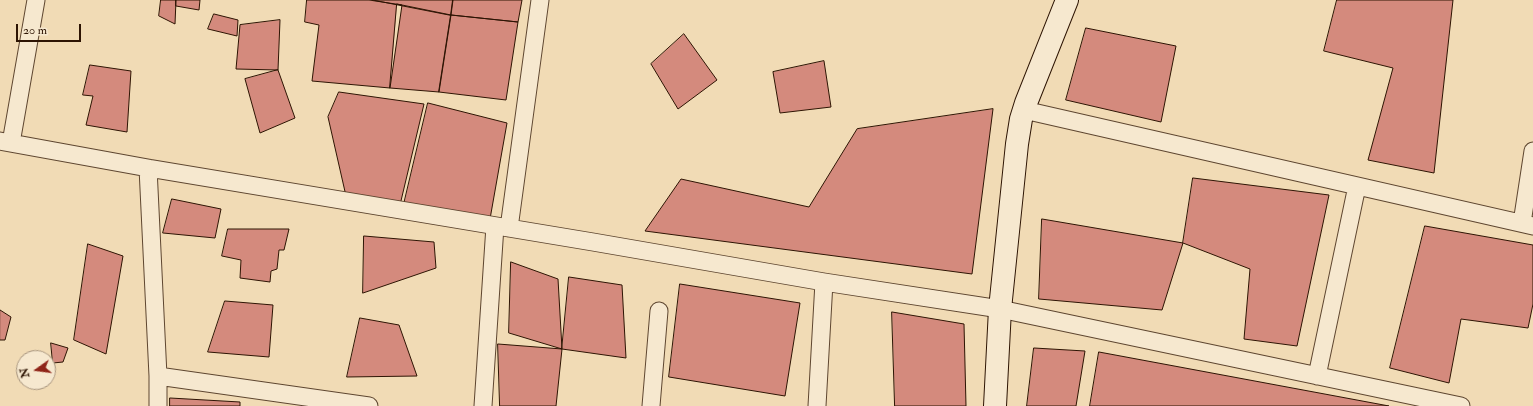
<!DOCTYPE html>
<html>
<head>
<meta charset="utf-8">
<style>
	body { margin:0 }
	#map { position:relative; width:1533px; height:406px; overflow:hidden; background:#f1dbb5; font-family:"IM FELL Double Pica",serif }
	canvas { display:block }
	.north { position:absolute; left:16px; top:350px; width:40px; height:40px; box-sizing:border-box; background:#f6e8cf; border:1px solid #a6937d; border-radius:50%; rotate:256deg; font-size:11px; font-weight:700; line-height:16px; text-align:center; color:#2d1403 }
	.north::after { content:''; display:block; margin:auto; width:14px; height:18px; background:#8f2418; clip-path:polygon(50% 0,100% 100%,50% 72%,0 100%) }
	.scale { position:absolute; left:16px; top:24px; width:65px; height:18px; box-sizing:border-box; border:2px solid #2d1403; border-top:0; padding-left:5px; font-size:12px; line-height:14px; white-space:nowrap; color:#2d1403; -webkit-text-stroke:3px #f6e8cf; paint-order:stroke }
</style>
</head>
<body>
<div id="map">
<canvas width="1533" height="406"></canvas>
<div class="north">N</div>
<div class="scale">20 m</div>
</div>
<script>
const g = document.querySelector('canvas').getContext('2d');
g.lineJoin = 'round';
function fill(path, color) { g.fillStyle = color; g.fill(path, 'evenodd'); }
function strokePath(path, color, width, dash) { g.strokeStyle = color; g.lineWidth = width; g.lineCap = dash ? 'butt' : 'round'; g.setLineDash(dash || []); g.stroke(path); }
const building = new Path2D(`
	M161,0H176L175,24L159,16Z
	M176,0H200L199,10L176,6Z
	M307,0H369L402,5L390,88L312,81L319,25L305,22Z
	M373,0H453L451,15Z
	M453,0H522L518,22L451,15Z
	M1337,0H1453L1434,173L1368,160L1393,68L1324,51Z
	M397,4L451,15L439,92L390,88Z
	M214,14L238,20L237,36L208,29Z
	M451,15L518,22L506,100L439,92Z
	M280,20L278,70L236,69L240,25Z
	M1086,28L1176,46L1161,122L1066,100Z
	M684,34L717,80L678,109L651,64Z
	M824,61L831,107L780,113L773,72Z
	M90,65L131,71L127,132L86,125L93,96L83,95Z
	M278,70L295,118L260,133L245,79Z
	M339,92L424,104L400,205L346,196L328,117Z
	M428,103L507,123L490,219L404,204Z
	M993,109L972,274L645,231L681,179L809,207L857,129Z
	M1193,178L1329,195L1297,346L1244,339L1250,269L1183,243Z
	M172,199L221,209L215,238L163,233Z
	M1042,219L1183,243L1162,310L1039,299Z
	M1425,226L1533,245V304L1528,328L1461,319L1449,383L1390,368Z
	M228,229H289L284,250H279L277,269L271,271L270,282L240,278L241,260L222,256Z
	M364,236L434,242L436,268L363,293Z
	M88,244L123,256L106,354L74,340Z
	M511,262L558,279L562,349L509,333Z
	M569,277L622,285L626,358L562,349Z
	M680,284L800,303L785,396L669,377Z
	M225,301L273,305L269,357L208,352Z
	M0,310L11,317L5,340H0Z
	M892,312L964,324L966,406H895Z
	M360,318L399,325L417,376L347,377Z
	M51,343L68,348L63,362L53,363Z
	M498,344L562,349L556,406H500Z
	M1034,348L1085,351L1076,406H1027Z
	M1099,352L1389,406H1090Z
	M170,398L240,402V406H170Z`);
const street = new Path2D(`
	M1024,110L1533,226
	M0,141L148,168L593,242L824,282L1000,309L1461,406
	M11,143L36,0
	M148,168L158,376V406
	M1522,223L1533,151
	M509,228L540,0
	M158,376L369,406
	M1317,376L1357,186
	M483,406L495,226
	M651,406L659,311
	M817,406L824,282`);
const secondary = new Path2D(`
	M995,406L1000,309L1017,144L1021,119L1026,103L1067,0`);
fill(building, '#d48a7d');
strokePath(building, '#2d1403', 1);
strokePath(street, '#5e4630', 19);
strokePath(secondary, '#2d1403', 24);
strokePath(street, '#f6e8cf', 17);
strokePath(secondary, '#f6e8cf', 22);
</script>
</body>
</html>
